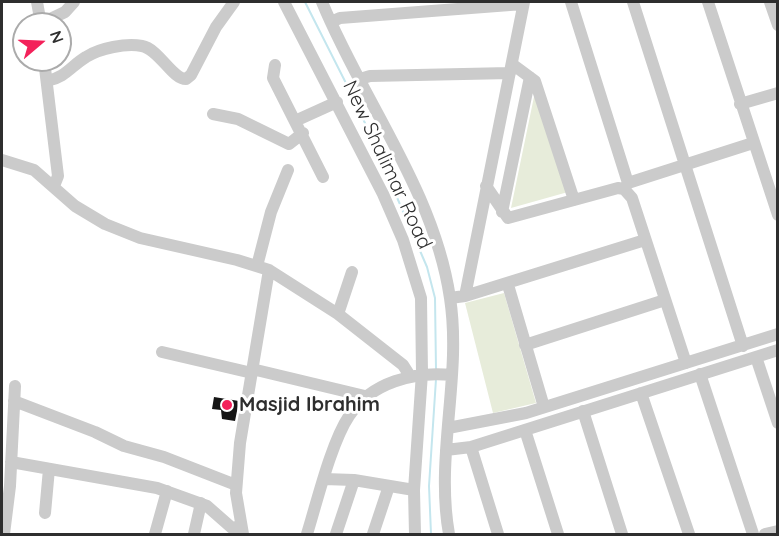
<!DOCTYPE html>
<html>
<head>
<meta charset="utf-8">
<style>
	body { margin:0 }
	#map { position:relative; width:779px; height:536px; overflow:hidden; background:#fff; font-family:Quicksand,sans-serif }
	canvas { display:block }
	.frame { position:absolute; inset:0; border:3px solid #2e2e2e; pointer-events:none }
	.north { position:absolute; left:12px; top:12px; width:60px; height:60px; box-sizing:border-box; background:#fff; border:2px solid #ababab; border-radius:50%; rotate:71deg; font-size:16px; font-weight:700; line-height:24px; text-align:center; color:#2e2e2e }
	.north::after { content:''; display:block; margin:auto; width:21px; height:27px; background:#f3215a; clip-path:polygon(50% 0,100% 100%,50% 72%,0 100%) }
</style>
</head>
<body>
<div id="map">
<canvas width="779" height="536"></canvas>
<div class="frame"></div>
<div class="north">N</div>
</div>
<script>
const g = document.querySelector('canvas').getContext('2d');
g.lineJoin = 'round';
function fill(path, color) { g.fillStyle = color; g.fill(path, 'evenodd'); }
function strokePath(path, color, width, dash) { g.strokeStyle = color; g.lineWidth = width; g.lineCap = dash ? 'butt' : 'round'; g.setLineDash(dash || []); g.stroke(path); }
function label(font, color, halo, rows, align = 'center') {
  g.font = font + ' Quicksand,sans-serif'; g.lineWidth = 6; g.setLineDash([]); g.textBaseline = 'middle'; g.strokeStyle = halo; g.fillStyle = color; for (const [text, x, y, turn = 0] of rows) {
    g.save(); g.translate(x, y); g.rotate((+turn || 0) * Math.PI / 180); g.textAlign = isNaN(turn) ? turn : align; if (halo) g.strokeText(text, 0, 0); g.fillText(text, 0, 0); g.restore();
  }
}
const green = new Path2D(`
	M536,87L568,192L511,208Z
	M504,293L536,403L493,413L465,303Z`);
const stream = new Path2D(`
	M305,2L358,107L427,267L435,298L436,370
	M431,534L429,486L436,379`);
const building = new Path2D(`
	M214,397L239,401L235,421L222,419L221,410L212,409Z`);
const minor = new Path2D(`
	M37,2L41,24
	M284,2L383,194L403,240L421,298L422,373L414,490L415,534
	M322,2C362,100 434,190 450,298C462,376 435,456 449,534
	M571,2L628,183
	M633,2L743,346
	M708,2L778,215
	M770,2L778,25
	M331,22L340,18L523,4
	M42,23L65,12L74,2
	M44,60L58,176L54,186
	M512,64L535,81L574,200
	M275,65L273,78L323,177
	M360,79L370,76L510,73
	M47,81C66,77 71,66 86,57C100,48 126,43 142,46C159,49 172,79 186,79L191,75L216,27L234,2
	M740,104L778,93
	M213,114L238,119L289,144L303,133
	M295,121L337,102
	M2,160L34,170L75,206L105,224L140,238L237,260L269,270L338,314L403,365L410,376
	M486,186L508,218L618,188L624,189L628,183L753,143
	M624,189L632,198L686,363
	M502,212L530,77
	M257,266L271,212L288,170
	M508,285L544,407
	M465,296L645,240
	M450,298L465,296L524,2
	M338,314L352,272
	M525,345L665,300
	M162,352L252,373
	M756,357L778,423
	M252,369L369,397
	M700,374L753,534
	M641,393L689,534
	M14,401L95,432L124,446L164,457L236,485
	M583,411L622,534
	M448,428L526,413L778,334
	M525,430L558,534
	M471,447L498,534
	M446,450L471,447L778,350
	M11,462L157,488L207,506L232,528L240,526
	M324,479L354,480L414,490
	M45,513L49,469
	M4,534L10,486L15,386
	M155,534L167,491
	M194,534L201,503
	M243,534L236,493L240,443L269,270
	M307,534C317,502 331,443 349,416C371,382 415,371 452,375
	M336,534L354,480
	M373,534L389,486
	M765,534L778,531`);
const markers = [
	[227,405,6,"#f3215a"]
];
const streetNames = [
	["New Shalimar Road",387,165,65]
];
const poiNames = [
	["Masjid Ibrahim",239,405]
];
fill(green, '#e7ecda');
strokePath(stream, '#c4e6ee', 2);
fill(building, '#151515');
strokePath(minor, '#cbcbcb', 12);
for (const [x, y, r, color] of markers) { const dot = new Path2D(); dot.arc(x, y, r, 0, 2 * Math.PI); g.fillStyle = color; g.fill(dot); strokePath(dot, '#fff', 2); }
label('20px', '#2e2e2e', '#fff', streetNames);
label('bold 20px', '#2e2e2e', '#fff', poiNames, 'left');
</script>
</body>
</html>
